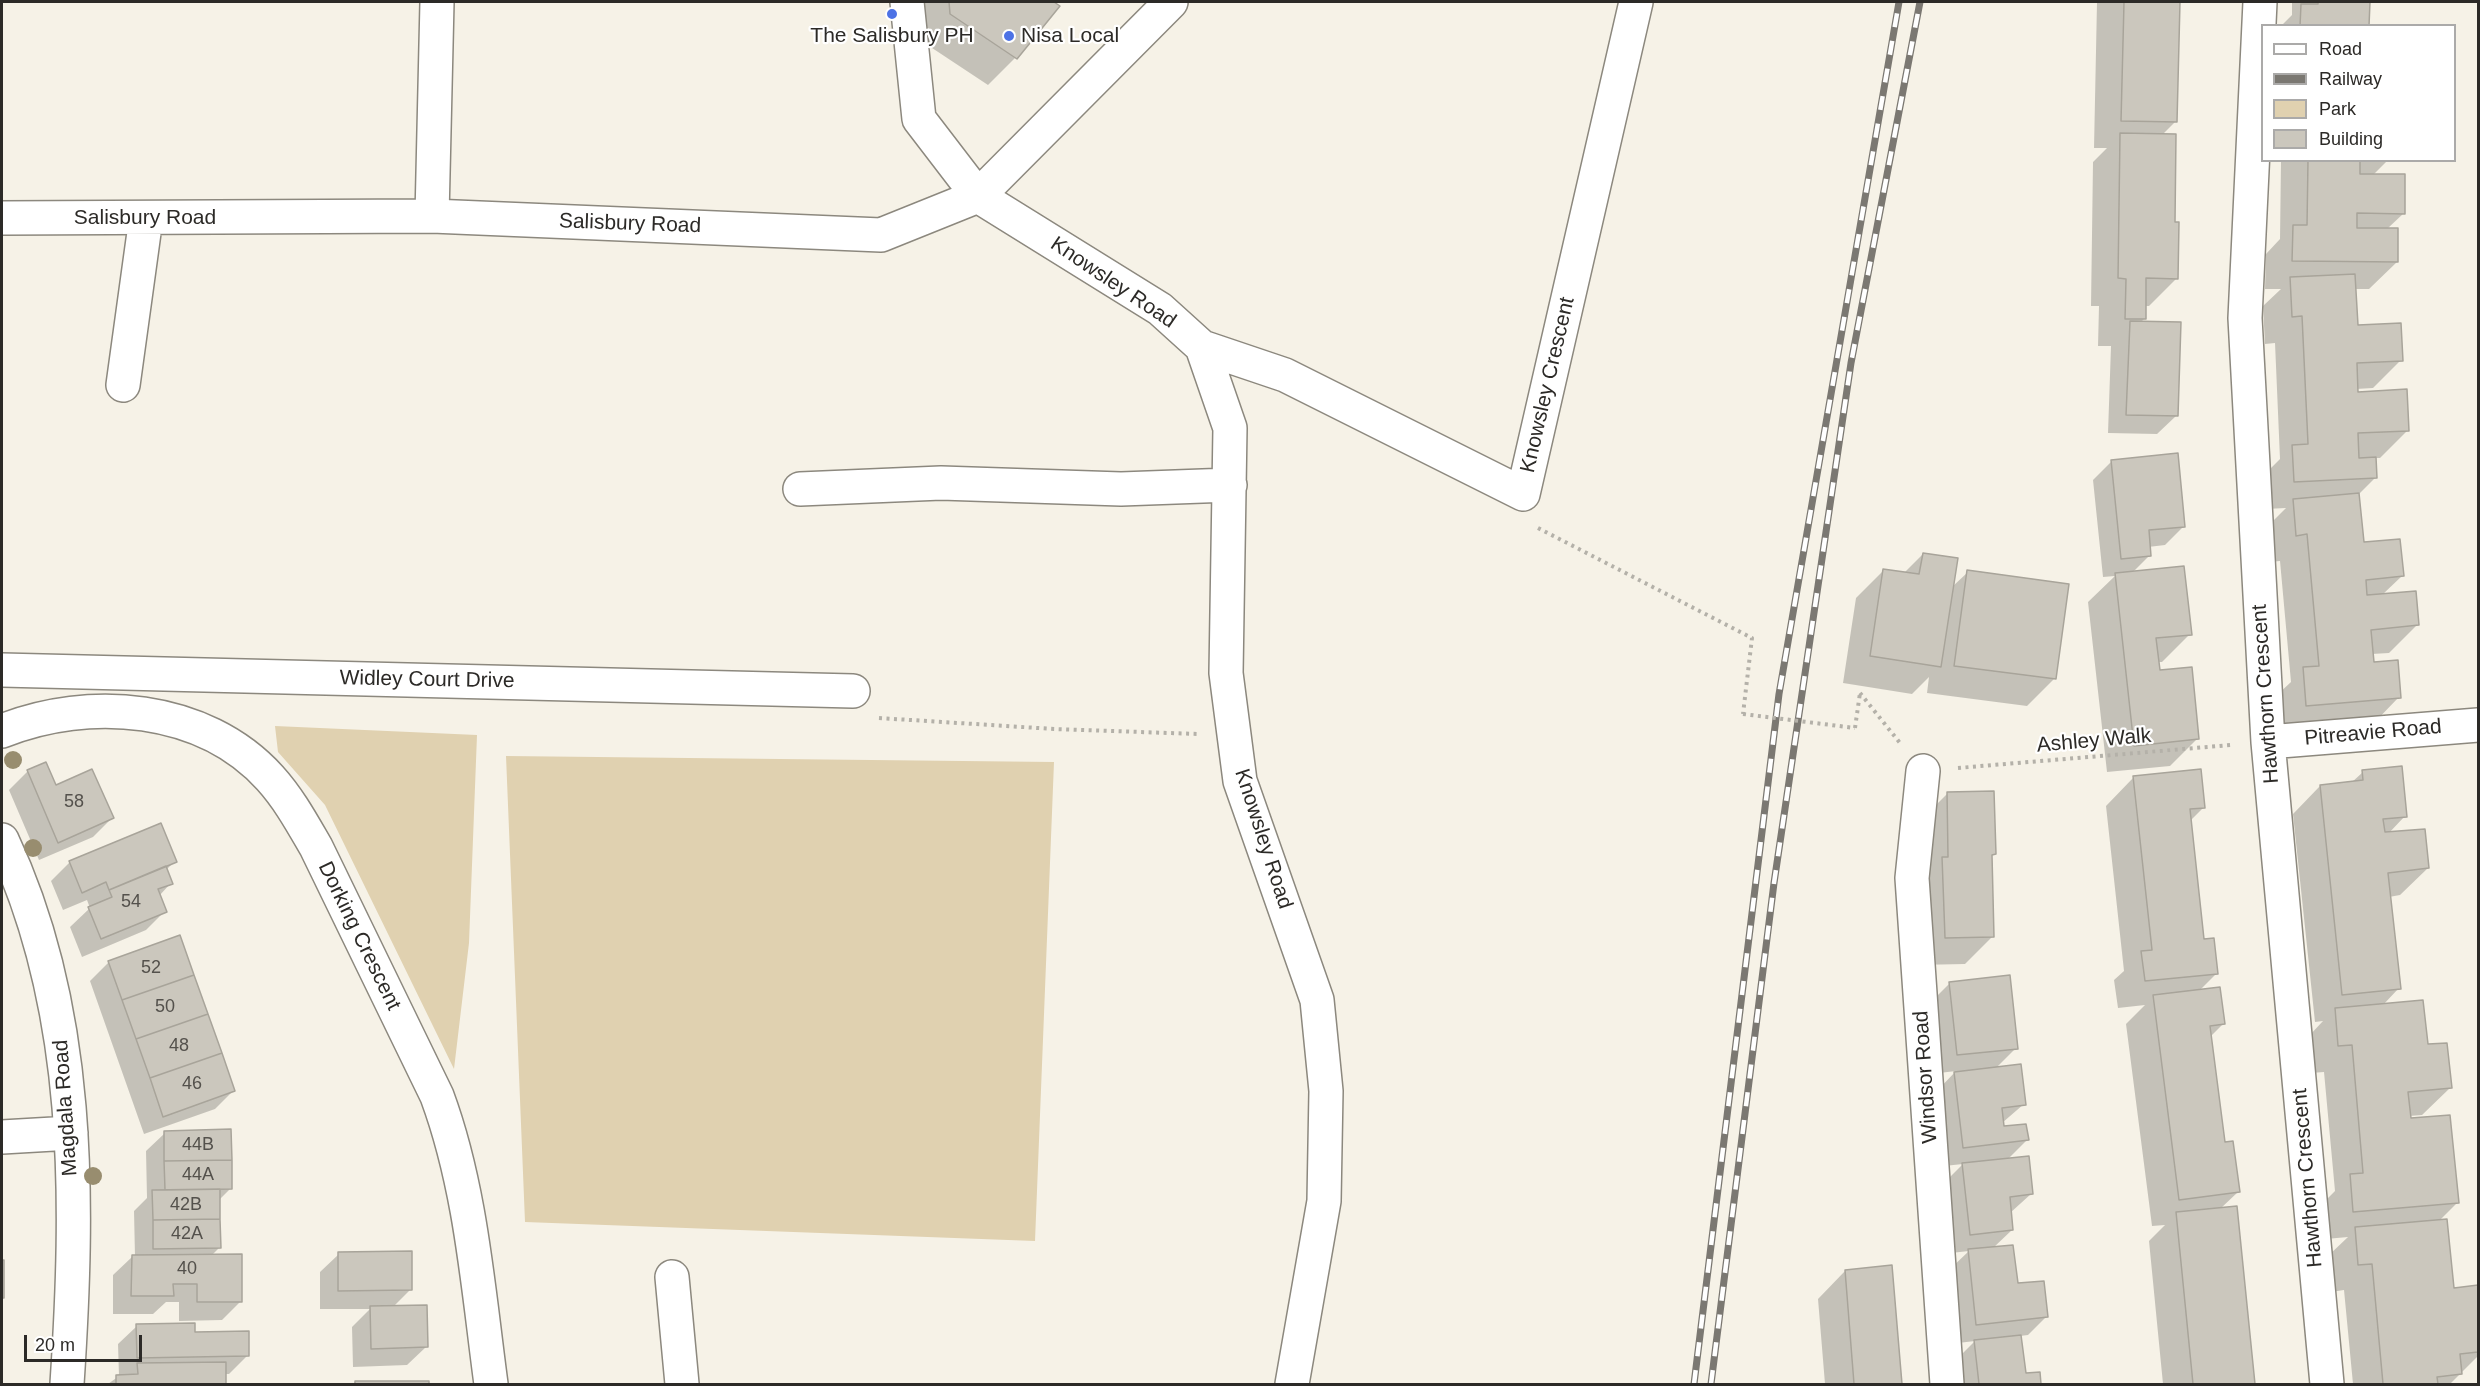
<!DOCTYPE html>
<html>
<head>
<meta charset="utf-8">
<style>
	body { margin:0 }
	#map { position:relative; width:2480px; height:1386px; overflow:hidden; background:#f6f2e7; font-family:Arial,sans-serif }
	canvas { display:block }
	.frame { position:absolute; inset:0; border:3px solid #2c2a27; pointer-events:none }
	.legend { position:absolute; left:2261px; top:24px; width:195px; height:138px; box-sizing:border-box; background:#fff; border:2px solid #abaaa9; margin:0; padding:8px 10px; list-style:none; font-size:18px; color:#2c2a27 }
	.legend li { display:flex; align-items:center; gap:12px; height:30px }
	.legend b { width:30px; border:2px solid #abaaa9 }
	.scale { position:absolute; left:24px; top:1335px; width:118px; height:27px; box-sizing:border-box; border:3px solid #2c2a27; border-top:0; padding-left:8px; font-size:18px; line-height:21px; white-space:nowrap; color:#2c2a27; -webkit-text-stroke:4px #fff; paint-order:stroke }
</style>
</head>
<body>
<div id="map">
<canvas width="2480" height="1386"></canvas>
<div class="frame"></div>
<ul class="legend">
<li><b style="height:8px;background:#fff"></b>Road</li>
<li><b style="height:8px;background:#7b7872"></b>Railway</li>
<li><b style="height:16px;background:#e0d1b0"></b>Park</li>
<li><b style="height:16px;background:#cbc7bd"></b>Building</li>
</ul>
<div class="scale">20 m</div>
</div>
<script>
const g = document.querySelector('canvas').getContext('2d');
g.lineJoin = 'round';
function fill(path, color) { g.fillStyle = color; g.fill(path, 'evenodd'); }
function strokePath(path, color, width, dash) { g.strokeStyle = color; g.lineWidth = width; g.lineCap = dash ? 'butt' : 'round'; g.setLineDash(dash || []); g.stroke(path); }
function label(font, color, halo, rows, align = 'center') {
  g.font = font + ' Arial,sans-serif'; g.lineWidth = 4.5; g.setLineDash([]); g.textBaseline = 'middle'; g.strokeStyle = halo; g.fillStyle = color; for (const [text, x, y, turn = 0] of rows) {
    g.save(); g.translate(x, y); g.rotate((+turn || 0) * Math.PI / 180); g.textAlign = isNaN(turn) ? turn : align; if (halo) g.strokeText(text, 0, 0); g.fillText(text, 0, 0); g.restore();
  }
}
const green = new Path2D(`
	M275,726L477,735L469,943L454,1069L325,805L278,752Z
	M506,756L1054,762L1035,1241L525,1222Z`);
const shadow = new Path2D(`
	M919,2H1051L1057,6L1015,58L988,85L923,42Z
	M2097,2H2178L2176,121L2162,135L2173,224L2177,278L2149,306H2145V318L2140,323L2176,416L2157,434L2108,433L2111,346H2098L2099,306H2091L2093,162L2107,148H2094Z
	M2292,2H2369L2368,26H2281L2292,15Z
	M2281,160H2388L2373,175L2404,213L2387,229L2397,262L2369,289H2355L2356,326L2401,360L2373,388L2356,389V393L2408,430L2380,458H2374L2375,478L2358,495L2362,544L2402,576L2382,595L2417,625L2389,653L2372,654L2373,664L2399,697L2372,725L2279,733L2276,696L2291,682L2280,561L2269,562L2266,528L2286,508L2266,509L2265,474L2280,459L2275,343L2265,344L2263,306L2281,289H2265L2266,254L2280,239Z
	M2112,461L2184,526L2165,545L2148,547L2149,556L2132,573L2190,634L2162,662H2157L2158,672L2198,738L2170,766L2107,772L2088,602L2115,576L2103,577L2093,480Z
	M1923,554L1952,587L1968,572L2055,678L2027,706L1927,693L1929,677L1912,694L1843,683L1856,598L1884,570L1904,573Z
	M28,771L55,787L112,818L93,837L39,860L9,790Z
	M2363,772L2405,816L2388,834L2428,868L2400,895L2389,897L2399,988L2383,1005L2426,1046L2450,1088L2422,1115L2409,1116L2458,1202L2439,1221L2453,1290L2477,1287L2478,1356L2450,1384H2353L2344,1290L2331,1292L2328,1256L2348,1237L2326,1239L2323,1203L2335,1191L2324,1072L2311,1073L2308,1037L2323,1021L2315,1022L2293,814L2320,786L2351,783Z
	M2133,778L2204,807L2190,821L2203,941L2217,973L2199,991L2223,1024L2210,1037L2223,1144L2238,1192L2220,1209L2236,1208L2253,1384H2163L2149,1241L2165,1225L2152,1226L2126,1024L2145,1005L2118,1008L2114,980L2124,971L2106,806Z
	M1947,794L1994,854L1990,858L1993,936L1965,964L1917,965L1920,821Z
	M175,861L166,870L171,883L159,896L165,911L146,930L82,957L70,927L90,908L87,900L63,910L51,881L70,862Z
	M109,962L233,1091L215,1109L144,1134L90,981Z
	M1950,983L2016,1048L1996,1068L2024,1104L2002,1123L2003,1128L2027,1140L2008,1159L2031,1194L2010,1213L2012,1230L1993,1248L2016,1285L2047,1316L2028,1335L2020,1336L2024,1375L2039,1374L2040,1384H1959L1956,1360L1975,1341L1958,1343L1950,1269L1969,1251L1951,1253L1944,1183L1963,1164L1944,1166L1936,1092L1956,1071L1939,1073L1931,1002Z
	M165,1133L231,1188L218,1201L219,1248L211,1256L241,1301L222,1320L179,1321V1302H166L153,1314H113V1275L132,1257H135L134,1211L147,1198L146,1151Z
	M339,1254L410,1290L393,1307L426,1347L407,1365L353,1367L352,1327L370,1309H320V1272Z
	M2,1261H3L2,1335Z
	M1890,1267L1900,1384H1825L1818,1299L1845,1271Z
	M137,1326L194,1333L248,1355L229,1374H225V1384H108L119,1376L118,1344Z
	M355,1382H428V1384H353Z`);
const building = new Path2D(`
	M949,2H1054L1060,6L1017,59L950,14Z
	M2124,2H2180L2177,122L2121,121Z
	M2318,2H2370L2369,26H2300L2301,4H2318Z
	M2120,133L2176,134L2175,222H2179L2178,279L2146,278V319H2125L2126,279L2118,278Z
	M2308,160H2360V174H2405V214L2357,213V228H2398V262L2292,261L2293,225H2307Z
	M2355,274L2358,325L2401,323L2403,361L2357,363L2358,392L2407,389L2409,431L2358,433L2359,458L2376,457L2377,478L2294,482L2292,445L2308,444L2302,316L2292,317L2290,277Z
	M2130,321L2181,322L2178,416L2126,415Z
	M2178,453L2185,527L2149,530L2151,556L2121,559L2111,460Z
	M2359,493L2364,542L2400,539L2404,576L2366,580L2367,595L2416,591L2419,625L2371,630L2374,662L2398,660L2401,698L2306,706L2303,667L2319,666L2307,534L2296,536L2293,499Z
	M1923,553L1958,558L1941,667L1870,656L1883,569L1919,574Z
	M2184,566L2192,635L2156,638L2160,670L2192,667L2199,739L2134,746L2115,573Z
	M1967,570L2069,584L2056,679L1954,666Z
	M46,762L56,785L92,769L114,818L58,843L27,770Z
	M2402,766L2407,817L2383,819L2385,832L2425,829L2429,868L2388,873L2401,989L2342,995L2320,785L2363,780L2362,770Z
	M2201,769L2205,808L2190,809L2204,939L2214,938L2218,974L2145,981L2141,951L2152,950L2133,776Z
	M1994,791L1996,854L1992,855L1994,937L1945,938L1942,857H1948L1947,792Z
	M161,823L177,862L109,890L106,882L82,893L69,861Z
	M166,866L173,884L158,889L167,912L101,939L88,907L112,897L109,890Z
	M180,935L194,975L122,1000L108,961Z
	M194,975L208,1014L136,1039L122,1000Z
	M2010,975L2018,1049L1957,1055L1949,982Z
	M2220,987L2225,1024L2210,1026L2225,1142L2233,1141L2240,1192L2179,1200L2153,995Z
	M2423,1000L2428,1044L2447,1043L2452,1088L2408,1092L2411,1118L2450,1115L2459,1203L2353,1212L2350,1174L2363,1173L2352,1045L2338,1046L2335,1008Z
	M208,1014L222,1053L150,1078L136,1039Z
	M222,1053L235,1091L163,1117L150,1078Z
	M2021,1064L2026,1105L2002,1108L2004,1126L2026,1124L2029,1140L1963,1148L1954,1072Z
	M231,1129L232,1160L164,1161V1131Z
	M2029,1156L2033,1194L2010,1197L2013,1230L1970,1235L1962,1163Z
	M232,1160V1189L165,1190L164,1161Z
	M220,1189V1219L153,1220L152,1190Z
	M2237,1206L2255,1384H2193L2176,1212Z
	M220,1219L221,1248L153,1249V1220Z
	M2447,1219L2454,1288L2478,1285V1352L2460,1354L2462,1374L2437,1377L2438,1384H2383L2372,1264L2358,1265L2355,1227Z
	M2013,1245L2018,1283L2044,1281L2048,1317L1976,1325L1968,1249Z
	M412,1251V1290L338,1291V1252Z
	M242,1254V1302H197V1284H173L174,1296H131L132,1255Z
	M2,1260H4V1298H2Z
	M1892,1265L1902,1384H1854L1845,1270Z
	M427,1305L428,1347L371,1349L370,1306Z
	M195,1323V1332L249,1331V1356L137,1358L136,1324Z
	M2021,1335L2026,1373L2040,1372L2041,1384H1979L1974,1340Z
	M226,1362V1384H116V1375L138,1374L137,1363Z
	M355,1381H429V1384H355Z`);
const path = new Path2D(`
	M1538,528L1752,638L1743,714
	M1860,693L1900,743
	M879,718L1054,729L1198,734
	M1855,728L1860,693
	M1958,768L2231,745`);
const minor = new Path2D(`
	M907,2L919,119L978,196L1160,309L1202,347L1230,428L1226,673L1240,781L1317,1000L1326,1091L1324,1201L1292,1384
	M2260,2L2245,318L2268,742L2327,1384
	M432,216L437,2
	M2,218L432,216L881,235L978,196L1171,2
	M1202,347L1285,375L1523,494L1636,2
	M123,385L146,218
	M800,489L941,483L1121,489L1230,485
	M2,670L853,691
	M2,731C89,696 204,705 270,778C289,799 302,823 316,847L437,1096C471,1188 478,1288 491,1384
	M2268,742L2478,725
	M1923,771L1912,878L1947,1384
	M2,840C82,1009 79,1202 67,1384
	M2,1137L71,1133
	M672,1277L682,1384`);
const rail = new Path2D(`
	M1694,1384L1779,694L1899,2
	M1711,1384L1774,883L1851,363L1920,2`);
const pathBridge = new Path2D(`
	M1743,714L1855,728`);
const trees = [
	[13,760],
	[33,848],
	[93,1176]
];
const markers = [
	[892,14,6,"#4d72e5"],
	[1009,36,6,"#4d72e5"]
];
const numberNames = [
	["58",74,802],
	["54",131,902],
	["52",151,968],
	["50",165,1007],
	["48",179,1046],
	["46",192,1084],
	["44B",198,1145],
	["44A",198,1175],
	["42B",186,1205],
	["42A",187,1234],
	["40",187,1269]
];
const poiNames = [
	["The Salisbury PH",892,36],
	["Nisa Local",1021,36,"left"]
];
const streetNames = [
	["Salisbury Road",145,218],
	["Salisbury Road",630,224,2],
	["Knowsley Road",1113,283,34],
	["Knowsley Crescent",1548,385,-77],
	["Widley Court Drive",427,680,1],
	["Hawthorn Crescent",2266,694,-94],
	["Pitreavie Road",2373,733,-5],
	["Ashley Walk",2094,741,-5],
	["Knowsley Road",1263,839,72],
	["Dorking Crescent",359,936,64],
	["Windsor Road",1926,1077,-94],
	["Magdala Road",66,1108,-94],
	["Hawthorn Crescent",2308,1178,-95]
];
fill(green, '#e0d1b0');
fill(shadow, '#0003');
fill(building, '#cbc7bd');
strokePath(building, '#a8a49a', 1.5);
strokePath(minor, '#8c887e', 36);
strokePath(path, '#b4b1a9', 4, [3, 4.5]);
strokePath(minor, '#fff', 33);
strokePath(rail, '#7b7872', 7);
strokePath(rail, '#fff', 4.5, [14]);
strokePath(pathBridge, '#b4b1a9', 4, [3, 4.5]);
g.fillStyle = '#988d6f';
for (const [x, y] of trees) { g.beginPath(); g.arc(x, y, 9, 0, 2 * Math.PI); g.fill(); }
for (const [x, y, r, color] of markers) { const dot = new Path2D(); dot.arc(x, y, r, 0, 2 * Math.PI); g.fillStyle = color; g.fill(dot); strokePath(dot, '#fff', 2); }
label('18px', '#54514c', null, numberNames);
label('21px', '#2c2a27', '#fff', poiNames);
label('21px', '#2c2a27', '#fff', streetNames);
</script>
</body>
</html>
